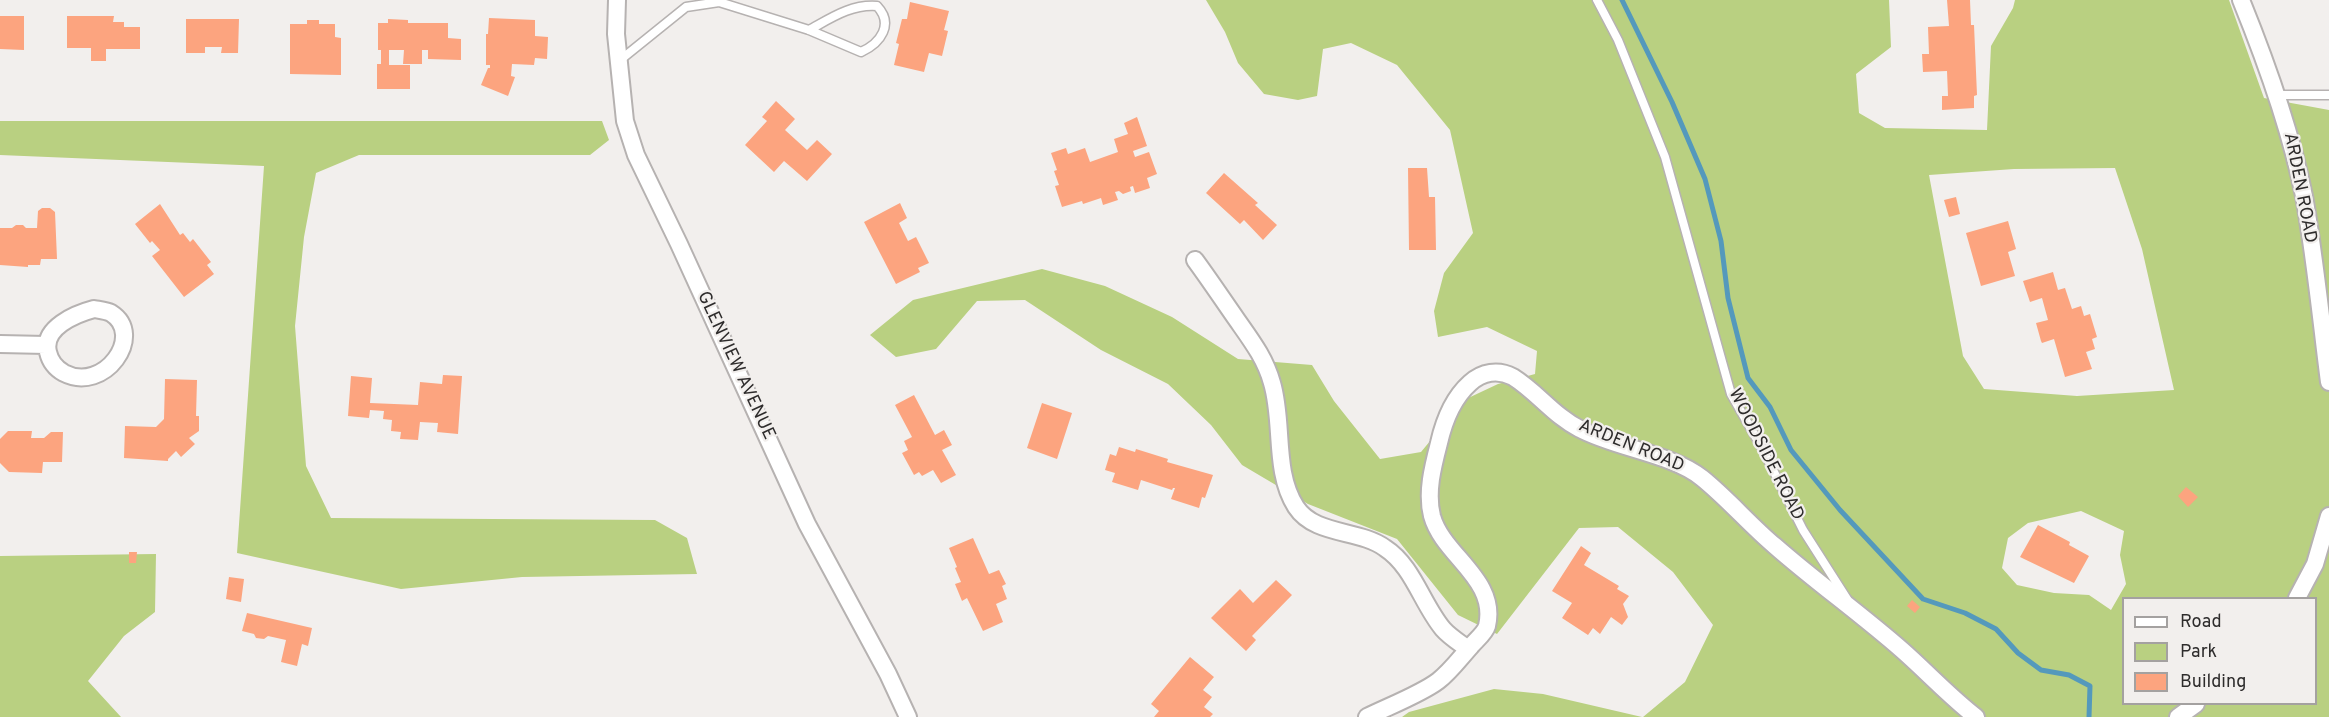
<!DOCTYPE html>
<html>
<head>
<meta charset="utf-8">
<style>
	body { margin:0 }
	#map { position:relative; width:2329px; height:717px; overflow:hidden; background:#f2efed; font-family:Overpass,sans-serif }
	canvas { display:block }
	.legend { position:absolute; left:2122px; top:597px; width:195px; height:108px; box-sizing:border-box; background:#f2efed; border:2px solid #a4a1a0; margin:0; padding:8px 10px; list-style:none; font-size:18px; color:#2e2c2c }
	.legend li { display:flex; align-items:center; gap:12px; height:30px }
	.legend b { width:30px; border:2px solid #a4a1a0 }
</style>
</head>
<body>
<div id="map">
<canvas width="2329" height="717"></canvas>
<ul class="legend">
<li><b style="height:8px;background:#fff"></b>Road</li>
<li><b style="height:16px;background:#b9d081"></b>Park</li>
<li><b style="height:16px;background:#fca47f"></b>Building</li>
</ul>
</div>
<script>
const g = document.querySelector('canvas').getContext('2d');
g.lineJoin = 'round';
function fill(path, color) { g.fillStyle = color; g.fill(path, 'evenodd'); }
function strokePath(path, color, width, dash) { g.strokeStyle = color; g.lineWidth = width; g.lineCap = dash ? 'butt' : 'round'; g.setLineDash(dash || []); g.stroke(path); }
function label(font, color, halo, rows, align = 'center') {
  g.font = font + ' Overpass,sans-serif'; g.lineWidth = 4.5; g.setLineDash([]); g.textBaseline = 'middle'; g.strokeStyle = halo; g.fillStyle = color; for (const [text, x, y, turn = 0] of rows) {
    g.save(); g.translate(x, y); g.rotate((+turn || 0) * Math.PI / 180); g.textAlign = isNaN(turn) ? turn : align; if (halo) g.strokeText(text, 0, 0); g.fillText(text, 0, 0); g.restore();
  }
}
const green = new Path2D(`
	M1206,0H1889L1891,47L1856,74L1859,113L1885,128L1987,130L1991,46L2013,8L2015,0H2229L2264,98L2329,110V717H1643L1685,682L1713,625L1673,572L1618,527L1579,528L1497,634L1458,615L1397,539L1308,504L1242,465L1211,425L1168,384L1101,350L1025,300L977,301L936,349L896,357L870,335L913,300L1042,269L1105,286L1172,317L1238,359L1312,365L1334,401L1380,459L1421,452L1464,400L1498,384L1535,374L1537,351L1487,327L1438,337L1434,311L1444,273L1473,233L1450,130L1397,65L1351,43L1323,49L1317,96L1298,100L1264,94L1238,63L1225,32ZM2115,168L2142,249L2174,390L2077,396L1984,389L1963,356L1929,175L2014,169ZM2081,511L2124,531L2120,555L2126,584L2111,610L2089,595L2054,593L2017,585L2002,568L2008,538L2028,523ZM2124,598H2316V704H2124Z
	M0,121H602L609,140L590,155H359L316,173L304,237L295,326L306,466L331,518L655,520L687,538L697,574L522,577L401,589L237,553L264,166L0,155Z
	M156,554L155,612L124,636L88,681L121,717H0V556Z
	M1494,689L1543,694L1642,717H1402L1409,712Z`);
const stream = new Path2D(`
	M1622,0L1672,102L1705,179L1721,241L1728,298L1748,378L1770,407L1791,450L1840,510L1923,599L1965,613L1996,629L2018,653L2041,670L2069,675L2090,686L2089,717`);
const building = new Path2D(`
	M1947,0H1970L1971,25H1974L1977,95L1974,96V108L1942,110V96H1948L1947,71L1923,72L1922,54H1929L1928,27L1949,26Z
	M910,2L949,11L944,30L948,31L942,56L929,53L924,72L894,65L899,44L896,43L902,19H907Z
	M0,16H24V50L0,49Z
	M67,16H114L113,22H124V27H140V49H106V61H91V48H67Z
	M489,18L535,20V36L548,37L547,59L535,58L534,65L512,64L511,76L515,77L508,96L481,85L488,68H490V65H486V34H488Z
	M186,19H239L238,53H221L222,47H205V53H186Z
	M388,19L408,20V23H448V38L461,39V60L428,59V50H422V64H403L404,50H389V65H410V89H377V64H381V50H378V23H388Z
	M307,20H319V24H335V37L341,38V75L290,74V24H307Z
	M776,101L795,119L785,130L807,150L817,140L832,154L807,181L784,161L774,172L745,145L767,121L762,117Z
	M1137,117L1147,146L1133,151L1135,157L1149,152L1157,174L1147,178L1150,188L1135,193L1133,186L1130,187L1131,191L1123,194L1119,191L1115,192L1118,200L1103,205L1101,198L1083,204L1082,201L1062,207L1055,186L1059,185L1054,171L1057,170L1051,153L1066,148L1068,154L1085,148L1090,162L1118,152L1114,139L1128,134L1124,123Z
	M1408,168H1427L1429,197H1435L1436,250H1409Z
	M1224,173L1258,203L1255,205L1277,225L1263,240L1244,220L1240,224L1206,193Z
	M1956,197L1960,214L1949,217L1944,200Z
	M900,203L907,218L899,223L908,241L916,237L929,263L918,268L920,272L896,284L864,222Z
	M160,204L180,235L183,233L190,242L193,239L211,262L207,265L214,274L184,297L152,256L160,250L152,241L150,243L135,224Z
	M42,208H50L55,212L57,259H41L40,265H28V267L0,265V228H12L16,225H23L26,228H37L38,211Z
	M2008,221L2016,249L2008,252L2015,276L1981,286L1966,233Z
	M2053,272L2058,290L2065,288L2072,309L2081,306L2084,316L2090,314L2097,337L2092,339L2095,349L2086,352L2092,369L2065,377L2054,339L2042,343L2041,341L2036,323L2048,320L2042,298L2030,302L2023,281Z
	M443,375L462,376L458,434L437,432L438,423L420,422L418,440L400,439L401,432L391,431L392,420L383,419L384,411L370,410L369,418L348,416L351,376L372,378L370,403L418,405L420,382L442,384Z
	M165,379L197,380L196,416H199V431L189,438L195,444L181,457L176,451L168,459V461L124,458L125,426L156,427L164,419Z
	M914,395L935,435L944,430L952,445L942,450L956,475L941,483L933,470L922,476L919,472L914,475L902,453L908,450L904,441L912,437L895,405Z
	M1042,403L1072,413L1057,459L1027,448Z
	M8,431H32L31,438H44L51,432H63L62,462H43L42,473L9,472L0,463V439Z
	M1119,447L1135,452L1136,449L1168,459L1167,462L1213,475L1205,498L1202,497L1199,508L1171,499L1175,488H1173L1172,490L1141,480L1138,490L1112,482L1115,473L1105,470L1110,454L1116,456Z
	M2186,487L2198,497L2188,507L2178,496Z
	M2038,525L2070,542L2069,545L2089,556L2074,583L2020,557Z
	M973,538L989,574L999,570L1006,584L1002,586L1007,599L996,604L1003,622L983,631L967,598L962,601L955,584L961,582L955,568L957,567L949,548Z
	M1581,546L1591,553L1584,565L1619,586L1617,589L1629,596L1623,604L1628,617L1622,625L1611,617L1600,634L1593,628L1588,635L1562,618L1572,603L1552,591Z
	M129,552H137L136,563H129Z
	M229,577L244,579L241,602L226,599Z
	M1276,580L1292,595L1252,636L1256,640L1246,651L1211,618L1240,589L1253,603Z
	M1912,600L1920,607L1915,613L1907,606Z
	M247,613L312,628L308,646L302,644L297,666L281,662L286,640L268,636L264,639L256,638L254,634L242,631Z
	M1190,657L1214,677L1203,690L1212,697L1204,707L1213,714L1210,717H1154L1159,711L1151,704Z`);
const lane = new Path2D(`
	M1597,0L1618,40L1665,157L1731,394L1763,450L1803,530L1847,599
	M619,61L686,7L719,2L809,30L861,52C881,43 894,24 877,6C851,4 831,18 809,30
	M2277,95H2329`);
const street = new Path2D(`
	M617,0L616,34L625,121L636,155L679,244L807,524L888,674L908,717
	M2241,0C2267,64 2290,128 2304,196C2315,257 2321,320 2329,382
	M1195,260C1209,279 1223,300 1237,320C1251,340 1265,358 1272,383C1284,423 1273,471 1296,507C1315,536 1359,529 1385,548C1413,566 1422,604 1443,629C1450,637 1460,643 1468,649
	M94,309C99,310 107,311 111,313C146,335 104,394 64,373C55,368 50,361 48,352C42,328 75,314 94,309Z
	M0,344L46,345
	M2297,598L2315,564L2329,516
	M1367,717C1387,707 1421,694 1438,681C1450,672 1461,657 1471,646C1476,640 1485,633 1487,626C1498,579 1443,556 1432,516C1426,492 1433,466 1439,443C1444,421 1452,399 1470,383C1482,372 1498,369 1513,377C1537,392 1554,416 1580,429C1615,448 1673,454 1702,478C1728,499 1750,525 1775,546C1816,582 1861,614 1902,650C1927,672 1950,697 1976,717
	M2178,717L2196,704`);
const streetNames = [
	["ARDEN ROAD",2299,188,79],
	["GLENVIEW AVENUE",735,366,65],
	["ARDEN ROAD",1631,447,22],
	["WOODSIDE ROAD",1765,455,63]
];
fill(green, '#b9d081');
strokePath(stream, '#5499bc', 5);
fill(building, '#fca47f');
strokePath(lane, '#b6b2b1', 11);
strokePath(street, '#b6b2b1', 20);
strokePath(lane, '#fff', 8);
strokePath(street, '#fff', 16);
label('18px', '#2e2c2c', '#f2efed', streetNames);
</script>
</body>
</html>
